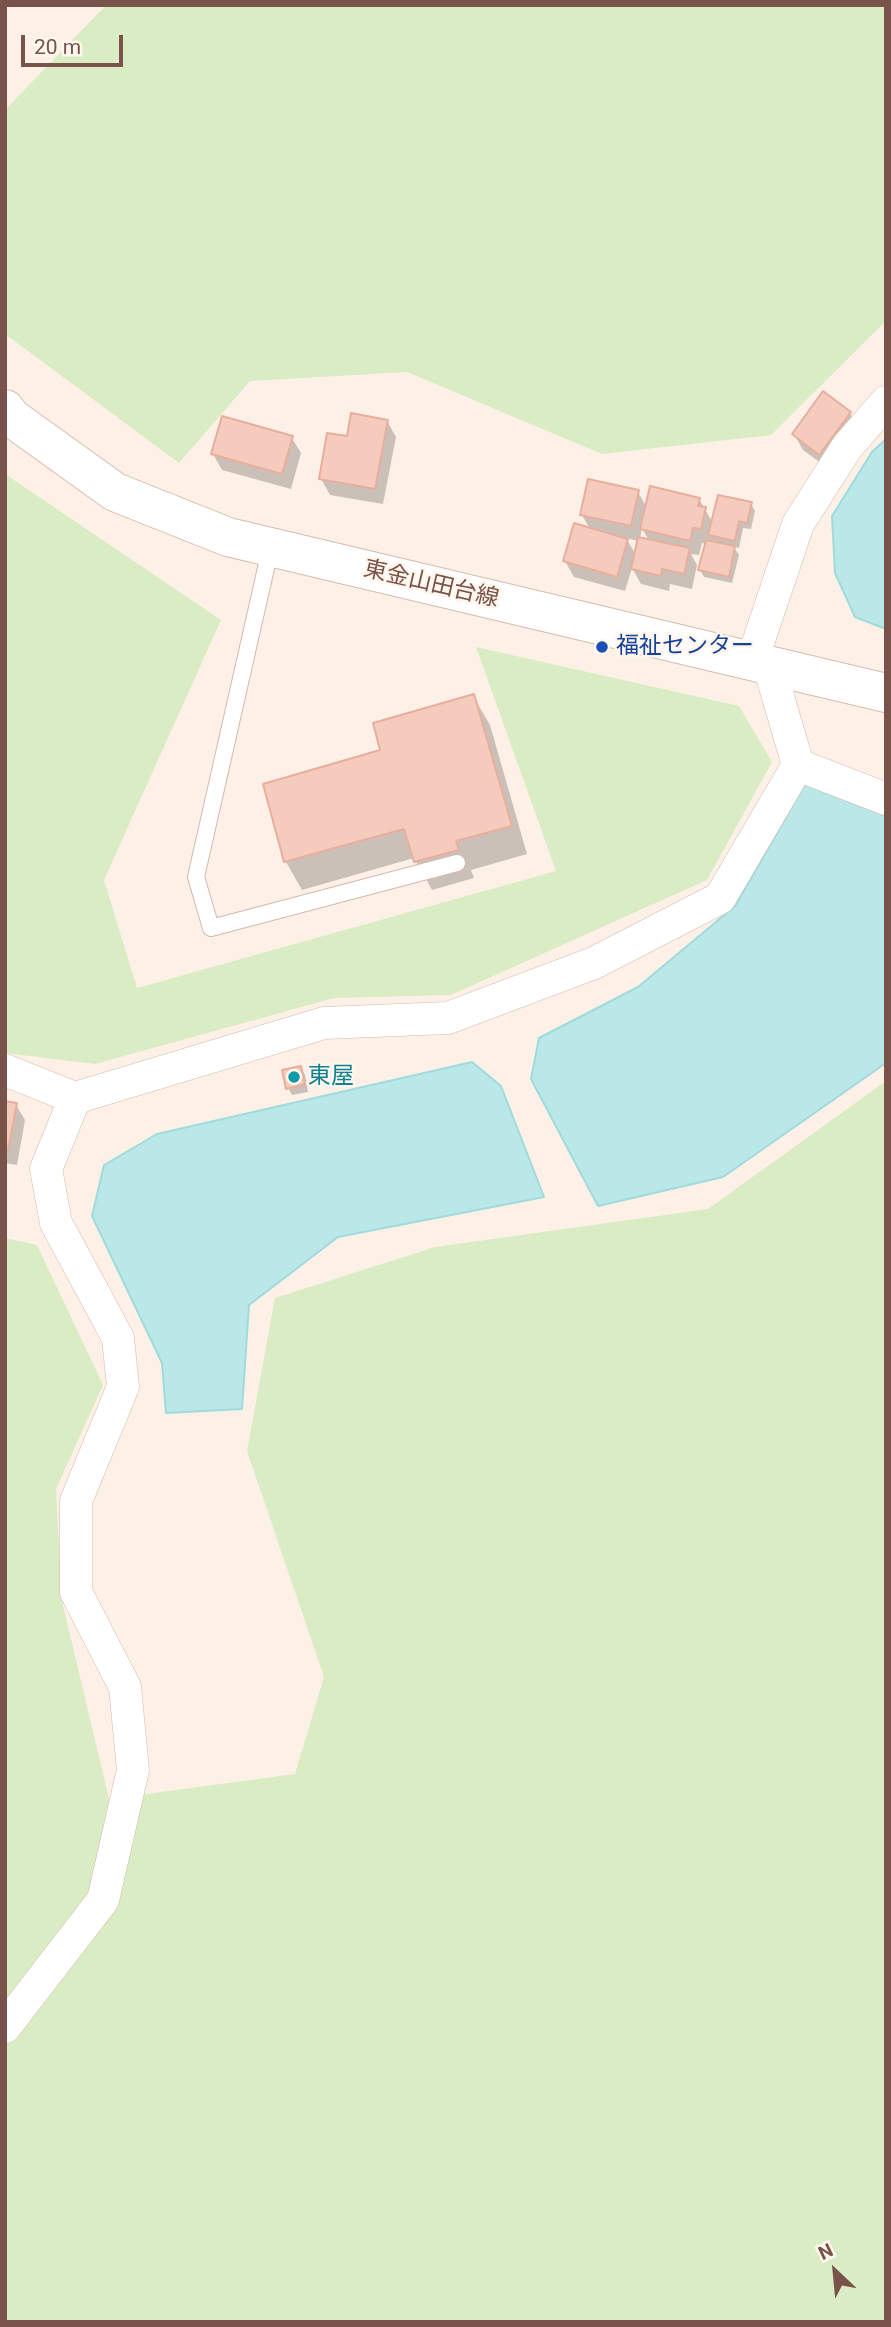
<!DOCTYPE html>
<html>
<head>
<meta charset="utf-8">
<style>
	body { margin:0 }
	#map { position:relative; width:891px; height:2327px; overflow:hidden; background:#fdf1e7; font-family:Roboto,sans-serif }
	canvas { display:block }
	.frame { position:absolute; inset:0; border:7px solid #79534a; pointer-events:none }
	.north { position:absolute; left:800px; top:2236px; width:70px; height:70px; -webkit-text-stroke:5px #fff6ee; paint-order:stroke; rotate:334deg; font-size:19px; font-weight:700; line-height:28px; text-align:center; color:#79534a }
	.north::after { content:''; display:block; margin:auto; width:24px; height:32px; background:#79534a; clip-path:polygon(50% 0,100% 100%,50% 72%,0 100%) }
	.scale { position:absolute; left:21px; top:35px; width:102px; height:32px; box-sizing:border-box; border:4px solid #79534a; border-top:0; padding-left:9px; font-size:21px; line-height:24px; white-space:nowrap; color:#79534a; -webkit-text-stroke:5px #fff6ee; paint-order:stroke }
</style>
</head>
<body>
<div id="map">
<canvas width="891" height="2327"></canvas>
<div class="frame"></div>
<div class="north">N</div>
<div class="scale">20 m</div>
</div>
<script>
const g = document.querySelector('canvas').getContext('2d');
g.lineJoin = 'round';
function fill(path, color) { g.fillStyle = color; g.fill(path, 'evenodd'); }
function strokePath(path, color, width, dash) { g.strokeStyle = color; g.lineWidth = width; g.lineCap = dash ? 'butt' : 'round'; g.setLineDash(dash || []); g.stroke(path); }
function label(font, color, halo, rows, align = 'center') {
  g.font = font + ' Roboto,"Noto Sans JP",sans-serif'; g.lineWidth = 5; g.setLineDash([]); g.textBaseline = 'middle'; g.strokeStyle = halo; g.fillStyle = color; for (const [text, x, y, turn = 0] of rows) {
    g.save(); g.translate(x, y); g.rotate((+turn || 0) * Math.PI / 180); g.textAlign = isNaN(turn) ? turn : align; if (halo) g.strokeText(text, 0, 0); g.fillText(text, 0, 0); g.restore();
  }
}
const green = new Path2D(`
	M106,5H886V321L771,435L602,454L407,372L250,381L179,463L5,334V110Z
	M5,474L221,620L104,880L137,988L556,871L476,647L739,706L772,762L707,880L451,995L334,998L95,1064L5,1053Z
	M886,1081V2322H5V1238L37,1245L103,1385L56,1489L62,1601L109,1799L295,1774L324,1677L247,1451L275,1298L435,1247L708,1209Z`);
const water = new Path2D(`
	M886,439V629L855,617L835,573L832,516L872,452Z
	M805,784L886,816V1063L723,1177L598,1206L531,1079L539,1038L638,987L735,906Z
	M472,1062L501,1086L544,1197L338,1237L249,1305L242,1409L166,1413L162,1363L92,1216L104,1165L157,1134Z`);
const shadow = new Path2D(`
	M850,413L859,429L829,469L803,450L794,434Z
	M387,421L396,437L383,504L330,495L321,479L349,438Z
	M292,438L301,453L291,489L222,470L213,454Z
	M638,492L647,508L699,499L713,523L751,504L755,511L751,529L743,528L739,548L733,546L739,555L732,583L704,577L700,570L706,544L702,543L699,555L691,554L697,565L692,589L670,584L669,591L641,584L632,568L625,591L574,577L565,561L590,529L582,515ZM642,528L649,541L640,539ZM626,538L639,541L636,555Z
	M473,696L490,725L527,854L471,870L474,878L432,890L414,858L302,890L286,862L265,785L383,751Z
	M301,1068L305,1075L308,1092L292,1095L288,1088Z
	M5,1103L16,1105L25,1120L17,1165L5,1163Z`);
const building = new Path2D(`
	M823,391L851,412L819,455L792,434Z
	M351,413L388,420L375,489L319,479L327,433L347,436Z
	M222,416L293,436L282,474L211,454Z
	M588,479L639,490L631,526L580,515Z
	M650,486L700,498L698,506L706,507L701,529L693,528L690,541L640,529Z
	M718,495L752,502L747,523L739,521L735,541L708,535Z
	M574,523L628,539L617,577L563,561Z
	M638,537L690,548L684,574L662,569L661,576L631,569Z
	M706,540L735,546L729,577L698,570Z
	M474,694L512,826L456,841L459,850L414,862L404,829L284,862L263,784L380,750L373,723Z
	M301,1066L305,1084L286,1089L282,1070Z
	M5,1101L17,1103L8,1150H5Z`);
const lane = new Path2D(`
	M271,546L196,877L211,928L457,863`);
const street = new Path2D(`
	M752,661L798,524L847,447L886,402
	M798,765L886,799
	M5,1070L75,1098L324,1023L448,1018L594,963L720,898L798,765L769,666
	M5,2027L103,1900L133,1770L125,1687L76,1592V1501L123,1387L118,1338L56,1223L46,1169L75,1098`);
const secondary = new Path2D(`
	M5,409L12,418L115,492L228,537L886,693`);
const markers = [
	[602,647,7,"#1a4fb4"],
	[294,1077,7,"#0f9aa8"]
];
const streetNames = [
	["東金山田台線",431,585,13]
];
const transitNames = [
	["福祉センター",616,647]
];
const cultureNames = [
	["東屋",308,1077]
];
fill(green, '#daecc4');
fill(water, '#bae8e8');
strokePath(water, '#a0dadb', 2);
fill(shadow, '#0003');
fill(building, '#f4cbbd');
strokePath(building, '#e8ae9d', 2);
strokePath(lane, '#d3b9ae', 18);
strokePath(street, '#d3b9ae', 33);
strokePath(secondary, '#d8baae', 40);
strokePath(lane, '#fff', 16);
strokePath(street, '#fff', 32);
strokePath(secondary, '#fff', 38);
for (const [x, y, r, color] of markers) { const dot = new Path2D(); dot.arc(x, y, r, 0, 2 * Math.PI); g.fillStyle = color; g.fill(dot); strokePath(dot, '#fff6ee', 2.5); }
label('23px', '#79534a', '#fff6ee', streetNames);
label('23px', '#164399', '#fff6ee', transitNames, 'left');
label('23px', '#0d838f', '#fff6ee', cultureNames, 'left');
</script>
</body>
</html>
